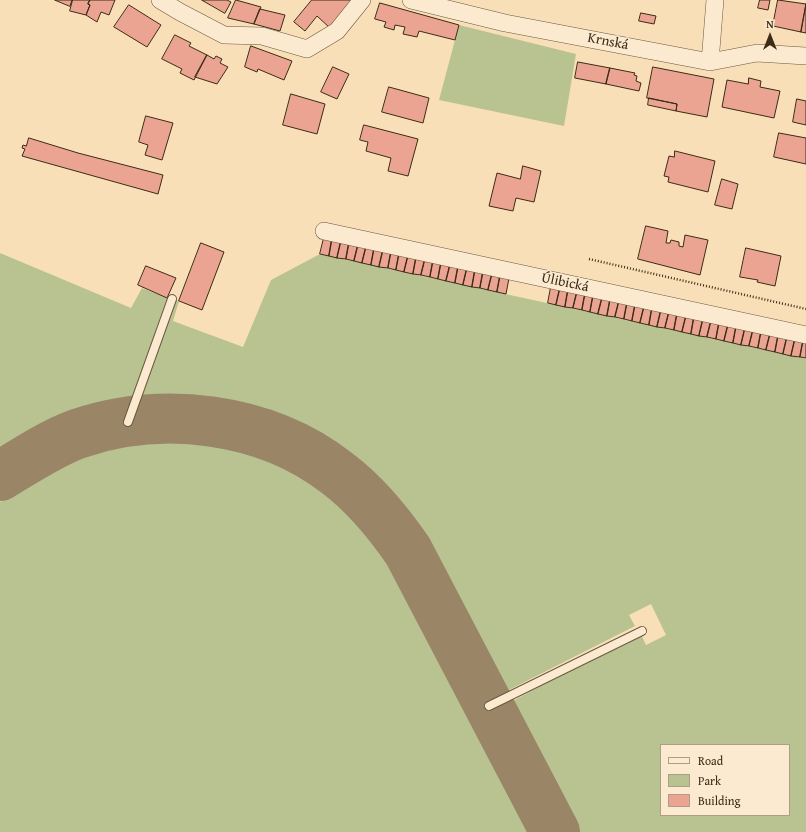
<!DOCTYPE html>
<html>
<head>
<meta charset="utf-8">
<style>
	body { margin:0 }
	#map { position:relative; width:806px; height:832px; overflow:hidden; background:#f9dfb7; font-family:"Gentium Book Plus",serif }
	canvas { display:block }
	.legend { position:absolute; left:660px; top:744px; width:130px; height:72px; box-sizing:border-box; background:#fbead0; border:1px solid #ae9e86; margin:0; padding:5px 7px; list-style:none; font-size:12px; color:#3b2b17 }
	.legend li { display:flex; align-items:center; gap:8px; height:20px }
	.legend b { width:20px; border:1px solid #ae9e86 }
	.north { position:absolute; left:750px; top:16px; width:40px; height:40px; -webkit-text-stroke:3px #fbead0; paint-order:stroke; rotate:0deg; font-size:11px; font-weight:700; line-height:16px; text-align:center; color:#3b2b17 }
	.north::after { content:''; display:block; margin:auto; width:14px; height:18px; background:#3b2b17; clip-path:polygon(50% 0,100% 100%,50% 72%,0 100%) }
</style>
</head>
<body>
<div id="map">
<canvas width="806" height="832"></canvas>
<ul class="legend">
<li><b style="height:5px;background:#fbead0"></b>Road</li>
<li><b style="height:11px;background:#b9c392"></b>Park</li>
<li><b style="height:11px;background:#eba491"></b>Building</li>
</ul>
<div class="north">N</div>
</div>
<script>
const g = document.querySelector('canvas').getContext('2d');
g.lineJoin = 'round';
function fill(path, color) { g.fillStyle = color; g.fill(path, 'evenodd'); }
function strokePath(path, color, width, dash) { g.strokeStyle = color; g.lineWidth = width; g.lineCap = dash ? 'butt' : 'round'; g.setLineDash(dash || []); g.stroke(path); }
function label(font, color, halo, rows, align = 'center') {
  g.font = font + ' "Gentium Book Plus",serif'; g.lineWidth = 3; g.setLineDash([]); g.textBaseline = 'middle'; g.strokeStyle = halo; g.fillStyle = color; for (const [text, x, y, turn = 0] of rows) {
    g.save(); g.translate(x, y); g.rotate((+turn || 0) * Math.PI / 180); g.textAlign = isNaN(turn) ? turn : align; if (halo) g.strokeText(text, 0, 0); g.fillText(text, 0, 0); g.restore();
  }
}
const green = new Path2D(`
	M459,25L576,54L564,126L439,100Z
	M0,253L131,308L142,288L167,298L134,393L129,402C80,414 43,426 0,453Z
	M320,254L806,359V832H577L509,703L640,632L646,645L666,635L651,604L629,615L635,626L503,693C486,660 468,627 451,594C437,568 424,541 407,518C346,434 243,393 142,401L143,390L175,300L179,301L173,321L243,347L271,280ZM661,745H789V815H661Z
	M145,442C167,442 191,440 212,444C267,454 322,483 361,523C371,533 380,545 389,556L532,832H0V502L64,464L90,454Z`);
const taxiway = new Path2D(`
	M0,476C25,461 50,444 77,434C162,405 265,417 337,473C365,494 388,522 408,551L555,832`);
const building = new Path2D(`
	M55,0H72L70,6Z
	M73,0H90L88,4L90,5L86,15L70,11Z
	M90,0H115L109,15L101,12L97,22L86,15L90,5L88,4Z
	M202,0H227L231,2L225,13Z
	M236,0L261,7L254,24L228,18Z
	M312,0H353L330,28L317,16L305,31L294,22Z
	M760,0H770L768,10L758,8Z
	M778,0L806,4L801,32L773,26Z
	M380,3L459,25L455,40L419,31L417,37L403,34L405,27L395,25L394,30L384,27L386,22L375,19Z
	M806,4V33L801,32Z
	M129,5L161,25L147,47L114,27Z
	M260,9L285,15L280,31L254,24Z
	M641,13L656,16L654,24L639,21Z
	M175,35L191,43L189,46L207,55L194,80L180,73L182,69L162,59Z
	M251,46L292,61L284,80L258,69L257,72L245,67Z
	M207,55L214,59L216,56L222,59L220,63L228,67L217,84L195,77Z
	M578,62L610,68L606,84L575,78Z
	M333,67L349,74L337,99L321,92Z
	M653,67L714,79L707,117L676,111L677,104L647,98Z
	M610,68L635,73L634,75L637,76L636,81L641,83L639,91L606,84Z
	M749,78L761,81L760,87L780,91L774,118L722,107L727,80L748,84Z
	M389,87L429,98L423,123L382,112Z
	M291,94L325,104L317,134L283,125Z
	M649,98L677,104L676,111L648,105Z
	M797,99L806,101V125L793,122Z
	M146,116L173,123L162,160L145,155L148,145L139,142Z
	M364,125L418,139L408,176L388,171L391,158L366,151L368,142L360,140Z
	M779,133L806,138V164L774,157Z
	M29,138L78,153L163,175L158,194L22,156L25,149L22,148L23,145L26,146Z
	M675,151L715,161L708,192L668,182L669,177L664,176L669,156L674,157Z
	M523,166L541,171L534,202L516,198L513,211L489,206L497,173L520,179Z
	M722,179L738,184L732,209L715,205Z
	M646,226L668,231L666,243H670L671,240L679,242V246L683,247L685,235L708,240L700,275L638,259Z
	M324,238L332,239L329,256L320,254Z
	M332,239L341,241L337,258L329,256Z
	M341,241L349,243L346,259L337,258Z
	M201,243L224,252L202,310L179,301Z
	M349,243L358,245L354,261L346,259Z
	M358,245L366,247L362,263L354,261Z
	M366,247L374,249L371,265L362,263Z
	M746,248L781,256L775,286L757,282L758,280L740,277Z
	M374,249L383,250L379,267L371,265Z
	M383,250L391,252L388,268L379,267Z
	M391,252L399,254L396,270L388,268Z
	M399,254L408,256L404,272L396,270Z
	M408,256L416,258L413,274L404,272Z
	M416,258L425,259L421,275L413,274Z
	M425,259L433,261L430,277L421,275Z
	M433,261L441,263L438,279L430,277Z
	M441,263L450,265L446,281L438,279Z
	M450,265L458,267L455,283L446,281Z
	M146,266L176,278L167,298L138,285Z
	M458,267L467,268L463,285L455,283Z
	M467,268L475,270L472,287L463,285Z
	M475,270L483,272L480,288L472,287Z
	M483,272L492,274L488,290L480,288Z
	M492,274L500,276L497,292L488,290Z
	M500,276L509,278L506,294L497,292Z
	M551,287L560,288L556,305L548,303Z
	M560,288L568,290L565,307L556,305Z
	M568,290L577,292L573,308L565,307Z
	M577,292L585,294L582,310L573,308Z
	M585,294L593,296L590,312L582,310Z
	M593,296L602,298L598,314L590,312Z
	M602,298L610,300L607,316L598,314Z
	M610,300L619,301L615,317L607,316Z
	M619,301L627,303L624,319L615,317Z
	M627,303L635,305L632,321L624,319Z
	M635,305L644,307L640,323L632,321Z
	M644,307L652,308L649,325L640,323Z
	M652,308L661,310L657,327L649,325Z
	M661,310L669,312L665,328L657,327Z
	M669,312L677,314L674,330L665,328Z
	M677,314L686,316L682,332L674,330Z
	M686,316L694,317L691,334L682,332Z
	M694,317L703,319L699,336L691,334Z
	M703,319L711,321L707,337L699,336Z
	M711,321L719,323L716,339L707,337Z
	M719,323L728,325L724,341L716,339Z
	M728,325L736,327L733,343L724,341Z
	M736,327L745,328L741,345L733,343Z
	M745,328L753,330L749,346L741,345Z
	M753,330L761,332L758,348L749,346Z
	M761,332L770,334L766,350L758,348Z
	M770,334L778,336L775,352L766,350Z
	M778,336L787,337L783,354L775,352Z
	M787,337L795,339L791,356L783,354Z
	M795,339L803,341L800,357L791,356Z
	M803,341L806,342V358L800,357Z`);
const path = new Path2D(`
	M589,259L806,309`);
const lane = new Path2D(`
	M128,422L172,299
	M489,706L642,631`);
const street = new Path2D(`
	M160,0L180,12L224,35L262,36L307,49L337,31L362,0
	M411,0L505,23L710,62L757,53L806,56
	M710,62L715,0
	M324,231L806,335`);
const streetNames = [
	["Krnská",608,42,11],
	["Úlibická",565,283,12]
];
fill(green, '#b9c392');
strokePath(taxiway, '#9a8567', 50);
fill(building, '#eba491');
strokePath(building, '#3b2b17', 1);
strokePath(lane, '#6a583f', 10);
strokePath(street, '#6a583f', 18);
strokePath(path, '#3b2b17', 2.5, [1, 2]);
strokePath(lane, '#fbead0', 8);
strokePath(street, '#fbead0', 17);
label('14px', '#3b2b17', '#fbead0', streetNames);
</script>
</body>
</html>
